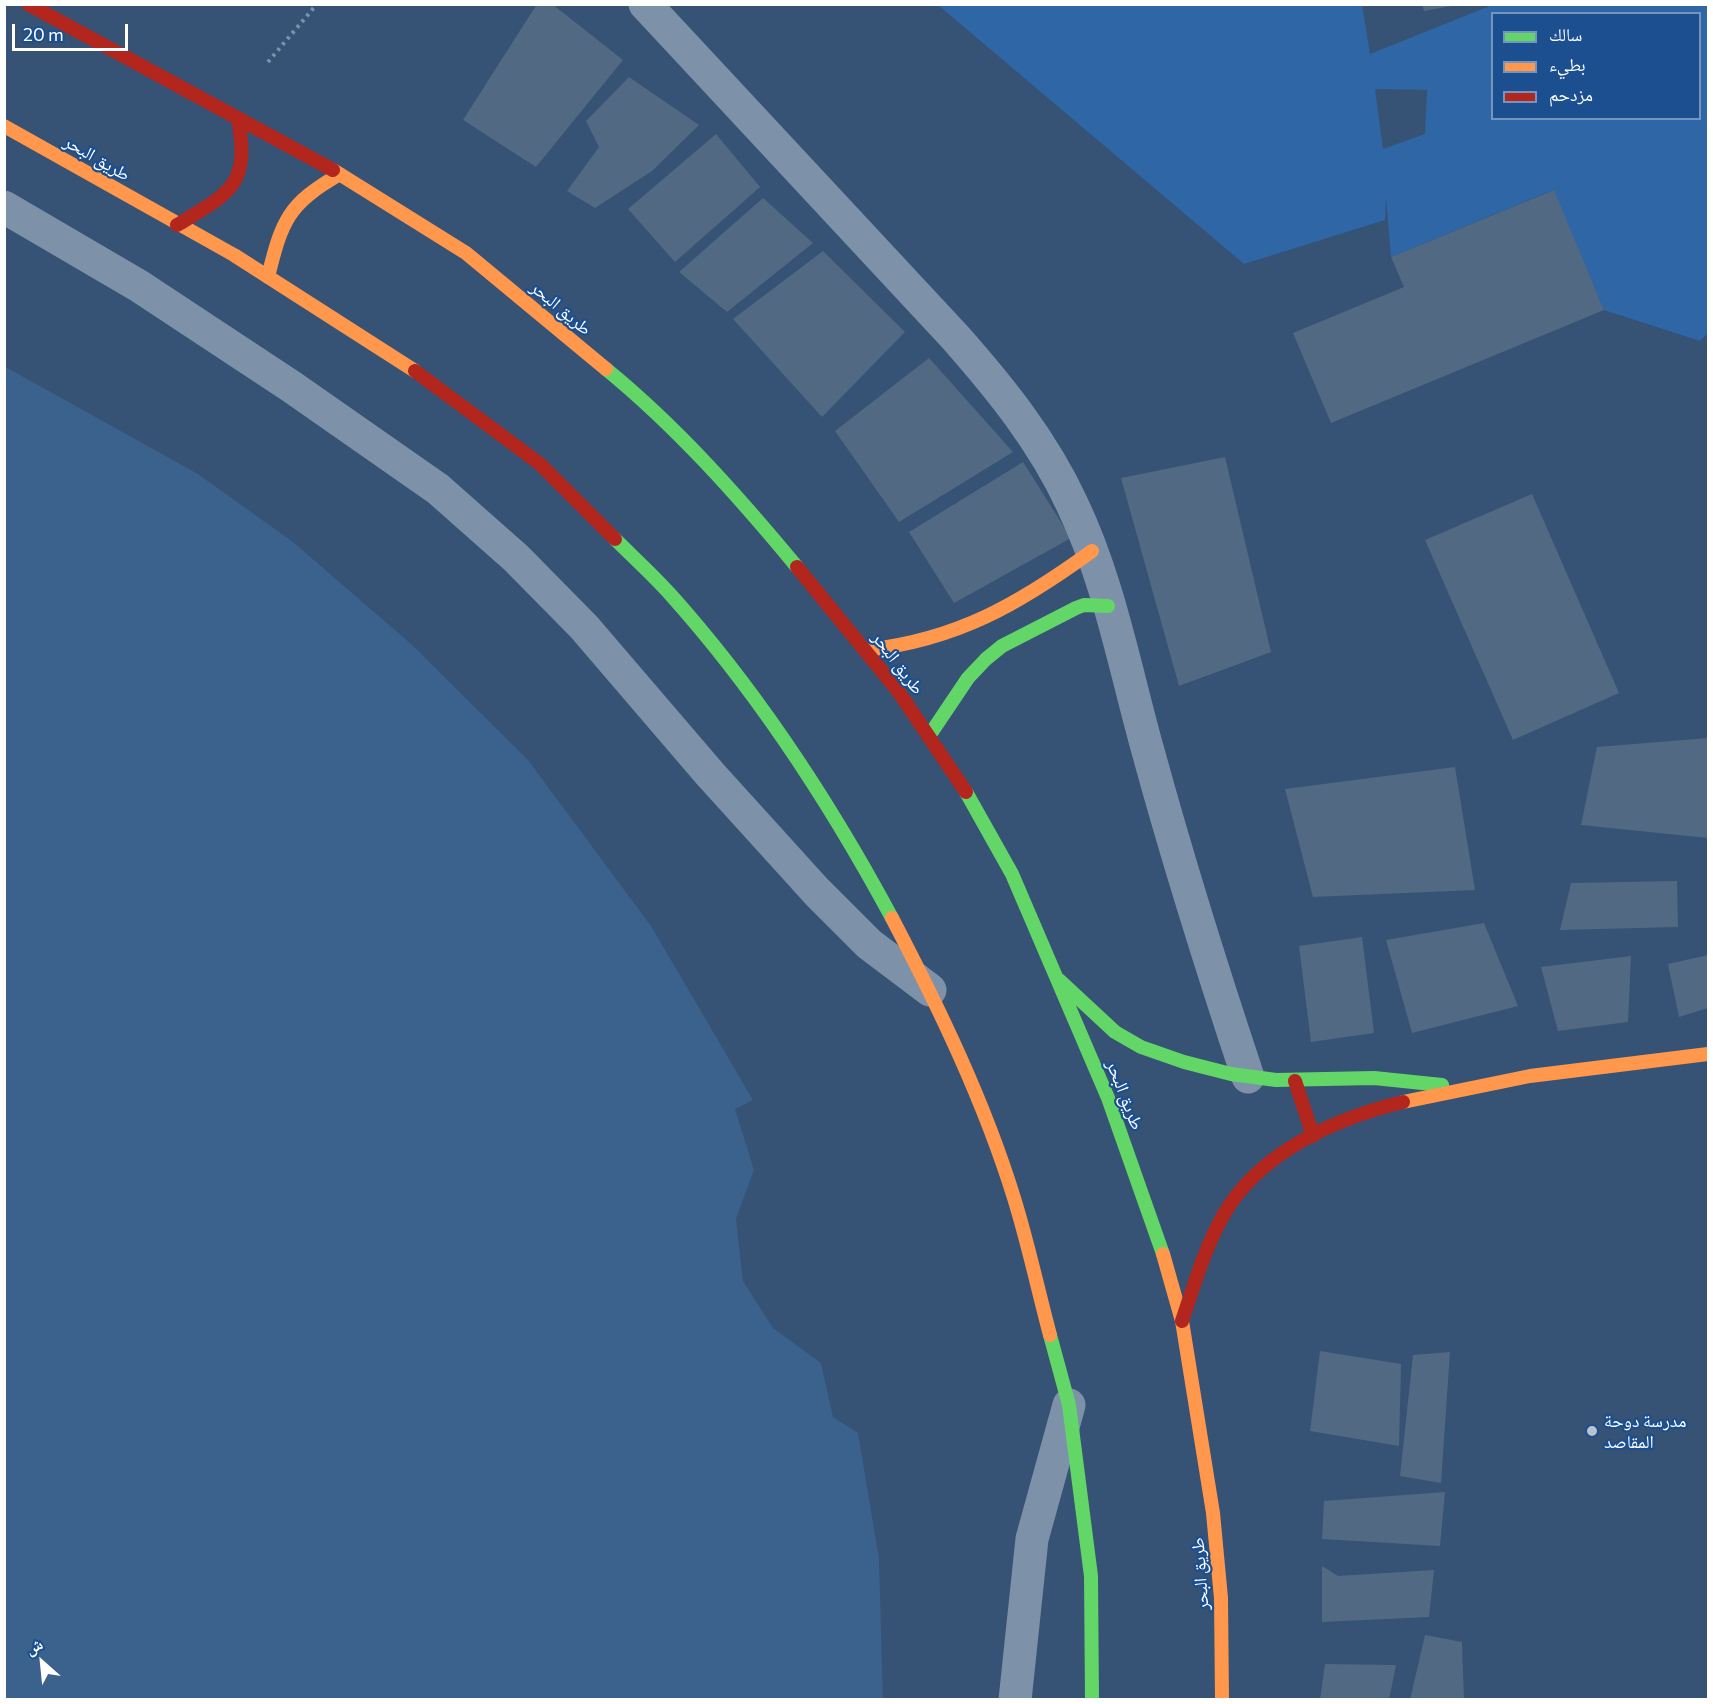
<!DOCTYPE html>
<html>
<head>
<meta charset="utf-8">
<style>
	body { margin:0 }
	#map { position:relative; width:1713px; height:1704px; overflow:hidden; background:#365274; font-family:Commissioner,"Noto Naskh Arabic",sans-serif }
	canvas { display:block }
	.frame { position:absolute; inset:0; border:6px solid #fff; pointer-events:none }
	.legend { position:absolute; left:1491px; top:12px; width:210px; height:108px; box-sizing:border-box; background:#1b4f8f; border:2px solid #7695bc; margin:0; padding:8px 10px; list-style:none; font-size:18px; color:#fff }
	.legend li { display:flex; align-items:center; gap:12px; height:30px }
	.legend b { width:30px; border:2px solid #7695bc }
	.north { position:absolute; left:12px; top:1632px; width:60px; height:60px; -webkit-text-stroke:4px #1b4f8f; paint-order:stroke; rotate:333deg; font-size:16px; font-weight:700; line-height:24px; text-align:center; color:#fff }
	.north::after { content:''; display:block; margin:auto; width:21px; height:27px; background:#fff; clip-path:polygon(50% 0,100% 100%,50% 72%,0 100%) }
	.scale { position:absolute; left:12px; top:24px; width:116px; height:27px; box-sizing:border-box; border:3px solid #fff; border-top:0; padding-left:8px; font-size:18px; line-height:21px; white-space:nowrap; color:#fff; -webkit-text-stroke:4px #1b4f8f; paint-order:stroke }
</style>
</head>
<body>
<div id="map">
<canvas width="1713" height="1704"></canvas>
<div class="frame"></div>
<ul class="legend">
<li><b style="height:8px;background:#63d668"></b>سالك</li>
<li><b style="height:8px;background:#ff974d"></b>بطيء</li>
<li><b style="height:8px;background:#b3261e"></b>مزدحم</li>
</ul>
<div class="north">ش</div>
<div class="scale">20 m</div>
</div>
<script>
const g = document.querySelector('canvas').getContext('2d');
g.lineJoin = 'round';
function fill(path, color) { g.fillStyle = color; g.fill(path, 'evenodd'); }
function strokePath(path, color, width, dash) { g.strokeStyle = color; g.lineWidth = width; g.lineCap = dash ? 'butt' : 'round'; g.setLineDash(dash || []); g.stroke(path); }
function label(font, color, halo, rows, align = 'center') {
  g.font = font + ' Commissioner,"Noto Naskh Arabic",sans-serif'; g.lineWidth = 4.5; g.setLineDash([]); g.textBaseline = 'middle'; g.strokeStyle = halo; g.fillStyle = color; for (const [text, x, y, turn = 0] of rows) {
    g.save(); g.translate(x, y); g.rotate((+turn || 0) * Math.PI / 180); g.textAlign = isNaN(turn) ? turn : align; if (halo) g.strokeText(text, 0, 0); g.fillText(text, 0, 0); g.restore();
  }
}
const green = new Path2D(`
	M938,5H1362L1370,54L1492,5H1708V333L1700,341L1604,310L1553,190L1391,257L1386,197L1385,220L1244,264ZM1492,14H1700V118H1492ZM1375,89L1427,90L1425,134L1383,149Z`);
const water = new Path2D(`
	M4,366L198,474L293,542L410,643L528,760L651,926L753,1100L735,1109L754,1170L736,1219L743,1281L773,1328L821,1363L833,1417L858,1433L879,1559L883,1699H5Z`);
const building = new Path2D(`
	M537,4H552L623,60L536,167L463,120Z
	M1422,4H1451V6L1424,11Z
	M629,77L699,125L652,171L595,208L567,191L599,147L586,121Z
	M716,134L760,187L675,262L628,209Z
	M1554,190L1604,310L1331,423L1293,333L1404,287L1391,257Z
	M763,198L813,243L727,312L679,272Z
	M823,251L905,332L822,417L733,319Z
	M929,358L1013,452L899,522L835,431Z
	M1225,457L1271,652L1179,686L1121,478Z
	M1023,462L1071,538L954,603L909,532Z
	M1532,494L1619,693L1513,740L1425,540Z
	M1708,738V838L1581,825L1597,747Z
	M1455,767L1475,890L1313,897L1285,789Z
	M1677,881L1678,927L1560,930L1571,883Z
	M1484,923L1518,1006L1412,1033L1386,940Z
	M1362,937L1374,1033L1311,1042L1299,946Z
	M1708,955V1008L1679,1017L1668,964Z
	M1631,956L1628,1022L1558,1031L1541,967Z
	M1320,1351L1401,1364L1399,1446L1310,1431Z
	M1450,1352L1441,1483L1400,1476L1413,1355Z
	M1445,1492L1440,1546L1322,1539L1324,1501Z
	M1322,1566L1338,1576L1434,1570L1429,1617L1322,1622Z
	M1425,1635L1462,1642L1464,1700H1410Z
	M1325,1664L1396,1665L1389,1700H1320Z`);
const path = new Path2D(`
	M268,62L317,4`);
const street = new Path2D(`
	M645,4L955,337C1000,388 1043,441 1072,504C1109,581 1125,669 1148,751C1178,861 1212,969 1248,1077
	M4,207L139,286L292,387L438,489L516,558L584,627L710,774L817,892L869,944L930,990
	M1015,1700L1032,1539L1069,1405`);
const fast = new Path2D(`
	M606,369C677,427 739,497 797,567
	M615,539C633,557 653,575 670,594C757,691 830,803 892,918
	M929,736L968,678L986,659L1002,646L1076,608L1084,605L1108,606
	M966,792L1012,874L1108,1098L1163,1254
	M1059,980L1115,1032L1141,1047L1184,1062L1231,1074L1276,1080L1374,1078L1442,1085
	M1050,1335L1069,1405L1091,1576L1092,1700`);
const slow = new Path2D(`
	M4,126L234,255L415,371
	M333,170L466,253L606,369
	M268,277C282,220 288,204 340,174
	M866,650C957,640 1019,604 1092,551
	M892,918C939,1008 984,1101 1014,1198C1028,1243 1038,1290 1050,1335
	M1403,1102L1530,1076L1708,1054
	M1163,1254L1182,1321L1213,1513L1221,1598L1222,1700`);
const jam = new Path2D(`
	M28,4L333,170
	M177,225C231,192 250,186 238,118
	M415,371L540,464L615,539
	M797,567L898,691L966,792
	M1295,1081L1313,1136
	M1182,1321C1194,1285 1205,1247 1224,1214C1260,1152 1336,1118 1403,1102`);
const markers = [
	[1592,1431,6,"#b9c2ce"]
];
const streetNames = [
	["طريق البحر",97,158,30],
	["طريق البحر",561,308,40],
	["طريق البحر",898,663,53],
	["طريق البحر",1125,1095,69],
	["طريق البحر",1200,1574,-94]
];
const poiNames = [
	["مدرسة دوحة",1604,1421],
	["المقاصد",1604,1442]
];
fill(green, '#2f66a5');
fill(water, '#3b618d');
fill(building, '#526984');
strokePath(path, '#7d92a8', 4, [3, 4.5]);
strokePath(street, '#7d92a8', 33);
strokePath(fast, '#63d668', 14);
strokePath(slow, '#ff974d', 14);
strokePath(jam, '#b3261e', 14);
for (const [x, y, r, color] of markers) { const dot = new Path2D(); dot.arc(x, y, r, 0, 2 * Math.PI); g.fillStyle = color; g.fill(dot); strokePath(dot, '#1b4f8f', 2); }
label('18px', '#fff', '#1b4f8f', streetNames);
label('18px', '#fff', '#1b4f8f', poiNames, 'left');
</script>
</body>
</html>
